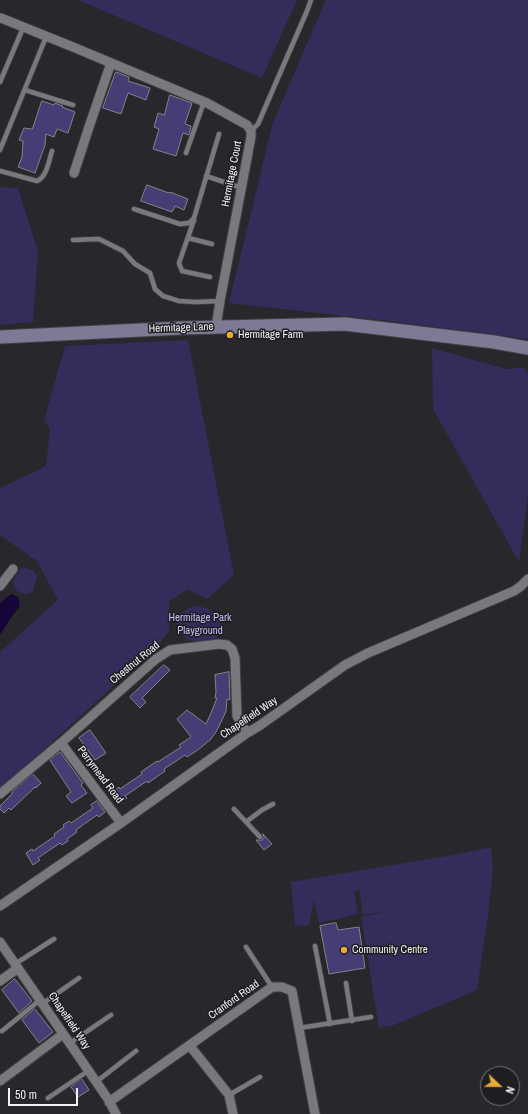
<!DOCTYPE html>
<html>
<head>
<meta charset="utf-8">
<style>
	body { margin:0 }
	#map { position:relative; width:528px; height:1114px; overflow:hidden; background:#28272c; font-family:"Archivo Narrow",sans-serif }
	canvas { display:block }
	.north { position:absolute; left:480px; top:1066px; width:40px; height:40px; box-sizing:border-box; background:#1e1e22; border:1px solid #737276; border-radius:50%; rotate:112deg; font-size:11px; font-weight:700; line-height:16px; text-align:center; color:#f2f1f4 }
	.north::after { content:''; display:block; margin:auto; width:14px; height:18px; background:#e7ac37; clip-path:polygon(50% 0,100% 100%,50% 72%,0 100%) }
	.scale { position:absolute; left:8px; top:1088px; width:70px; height:18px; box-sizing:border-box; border:2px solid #f2f1f4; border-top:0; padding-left:5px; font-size:12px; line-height:14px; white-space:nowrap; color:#f2f1f4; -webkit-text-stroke:3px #1e1e22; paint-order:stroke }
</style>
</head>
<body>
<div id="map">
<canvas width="528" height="1114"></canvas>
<div class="north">N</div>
<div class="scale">50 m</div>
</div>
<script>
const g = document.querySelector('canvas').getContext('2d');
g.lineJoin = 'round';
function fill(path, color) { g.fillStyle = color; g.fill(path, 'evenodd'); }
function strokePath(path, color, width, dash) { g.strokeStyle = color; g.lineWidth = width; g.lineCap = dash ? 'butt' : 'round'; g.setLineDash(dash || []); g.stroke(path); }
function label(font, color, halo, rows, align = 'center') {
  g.font = font + ' "Archivo Narrow",sans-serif'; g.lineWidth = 3; g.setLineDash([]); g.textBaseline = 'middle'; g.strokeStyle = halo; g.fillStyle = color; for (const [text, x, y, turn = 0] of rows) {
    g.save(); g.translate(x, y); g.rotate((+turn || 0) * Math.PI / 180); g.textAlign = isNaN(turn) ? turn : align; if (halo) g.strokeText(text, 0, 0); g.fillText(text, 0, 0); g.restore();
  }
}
const green = new Path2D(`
	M78,0H297L262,78Z
	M326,0H528V339L399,322L229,303L273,122Z
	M0,187L18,188L38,252L33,322L0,325Z
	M188,340L234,575L207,599L187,589L169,602V631L161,642L25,767L0,788V652L58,600L37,561L0,535V488L46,466L50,429L44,420L65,346Z
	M432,348L506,369L524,367L528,374V495L519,562L433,409Z
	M22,567L33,570L37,575L33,592L26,595L17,591L14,587V579Z
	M195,606C206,607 216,610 219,622C220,625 221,629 220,631C219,635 217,637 216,640L197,643L195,641L189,640L182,635L177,623L180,614L189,608Z
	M491,847L493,870L488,915L477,990L394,1025L379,1028L361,917L390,910L363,915L359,890L354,892L358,914L319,923L314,900L309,925L295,926L291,882L453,855Z`);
const water = new Path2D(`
	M12,594L18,597L20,606L10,619L0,635V603L6,598Z`);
const building = new Path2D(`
	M116,72L129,77L128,81L150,88L146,100L128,93L121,114L103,108Z
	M170,95L192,103L185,124L191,126L189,135L183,133L176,156L153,149L159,129L154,127L158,113L164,115Z
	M42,101L54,105L55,103L63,106L62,107L75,112L68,133L57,129L54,137L46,134L45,145L35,173L18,167L22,157L23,141L19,140L24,128L32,129Z
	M147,185L169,193L170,192L188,199L184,210L175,206L172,212L141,201Z
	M164,665L170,670L142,698L146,702L140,708L130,697Z
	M229,672L230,700L227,699L226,711L223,718L216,732L210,740L199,749L187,757L185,755L164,769L165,771L148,783L147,781L125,796L127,798L120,803L112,792L119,787L120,789L142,774L141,772L157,761L158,762L181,747L179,745L191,737L177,719L187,710L206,724L211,713L217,698H215L216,692L215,675Z
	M90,730L106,753L95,760L79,738Z
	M60,752L83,783L81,785L87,793L72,803L66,796L71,792L50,760Z
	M33,774L41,783L36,788L35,787L11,810L9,808L4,813L0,809V806L12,794V792Z
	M97,801L105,812L99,817L97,815L76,830L77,832L67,839L68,841L62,845L60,843L38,858L40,860L33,865L26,853L32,849L33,851L55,836L54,834L64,827L63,825L69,821L71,823L93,808L91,805Z
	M263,834L272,844L264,850L256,840H262L264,838Z
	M336,923L338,930L359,927L365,968L329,974L320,926Z
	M15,979L32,1001L19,1013L2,990Z
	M35,1009L53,1032L39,1043L22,1020Z
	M82,1079L89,1090L78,1097L71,1087Z`);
const lane = new Path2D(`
	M0,82L23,28
	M25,90L73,105
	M251,131L258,124L307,11L311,0
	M0,150L46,37
	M186,153L204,102
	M0,171L37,181C47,177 49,160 52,151
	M206,176L242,188
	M134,209L180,224L189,223L194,218L219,134
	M194,220L179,263L182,271L210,277
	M188,238L212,244
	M73,240L99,239L123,251L135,264L150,273L155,289L163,296L179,301L195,302L220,301
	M234,809L260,837
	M246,822L262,810L273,804
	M315,946L330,1024
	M246,947L272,987
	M15,964L54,939
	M346,983L352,1021
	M42,1004L79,978
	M299,1028L371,1017
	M2,1031L40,1000
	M70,1043L111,1015
	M96,1082L136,1051
	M229,1095L260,1077
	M48,1098L88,1071`);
const street = new Path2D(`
	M1,18L73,47L207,103L247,125L251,131V137L220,301L216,327
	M74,173L90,124L111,63
	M0,586L13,569
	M61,743L121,823
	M0,794L61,743L156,659L170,650L219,644L227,645L232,649L235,658L237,716L247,733
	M0,906L121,823L247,733L259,726L345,665L368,653L514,591L521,586L528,579
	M0,942L108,1099L116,1114
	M0,981L18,968
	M190,1046L229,1095L233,1114
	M0,1081L63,1034
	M109,1102L272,987H282L292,991L315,1114`);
const secondary = new Path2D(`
	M0,337L181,328L345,324L494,342L528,348`);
const markers = [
	[230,335,4,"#e7ac37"],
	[344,950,4,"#e7ac37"]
];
const streetNames = [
	["Hermitage Court",232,174,-79],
	["Hermitage Lane",181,328,-2],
	["Chestnut Road",135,663,-39],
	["Chapelfield Way",249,718,-34],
	["Perrymead Road",100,775,53],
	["Cranford Road",234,1000,-35],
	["Chapelfield Way",69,1021,56]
];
const poiNames = [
	["Hermitage Farm",238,335],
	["Community Centre",352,950]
];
const parkNames = [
	["Hermitage Park",200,618],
	["Playground",200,631]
];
fill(green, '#342c5a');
fill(water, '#160539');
fill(building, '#473d75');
strokePath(building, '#838388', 1);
strokePath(lane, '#424245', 6);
strokePath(street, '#424245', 11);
strokePath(secondary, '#424245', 15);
strokePath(lane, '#78787d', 4.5);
strokePath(street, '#78787d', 9);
strokePath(secondary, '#7e7a96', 13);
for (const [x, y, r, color] of markers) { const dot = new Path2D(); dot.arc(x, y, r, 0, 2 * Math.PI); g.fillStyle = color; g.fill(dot); strokePath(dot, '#1e1e22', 1.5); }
label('11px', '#f2f1f4', '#1e1e22', streetNames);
label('11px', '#f2f1f4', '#1e1e22', poiNames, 'left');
label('11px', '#c4bef3', '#1e1e22', parkNames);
</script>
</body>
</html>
